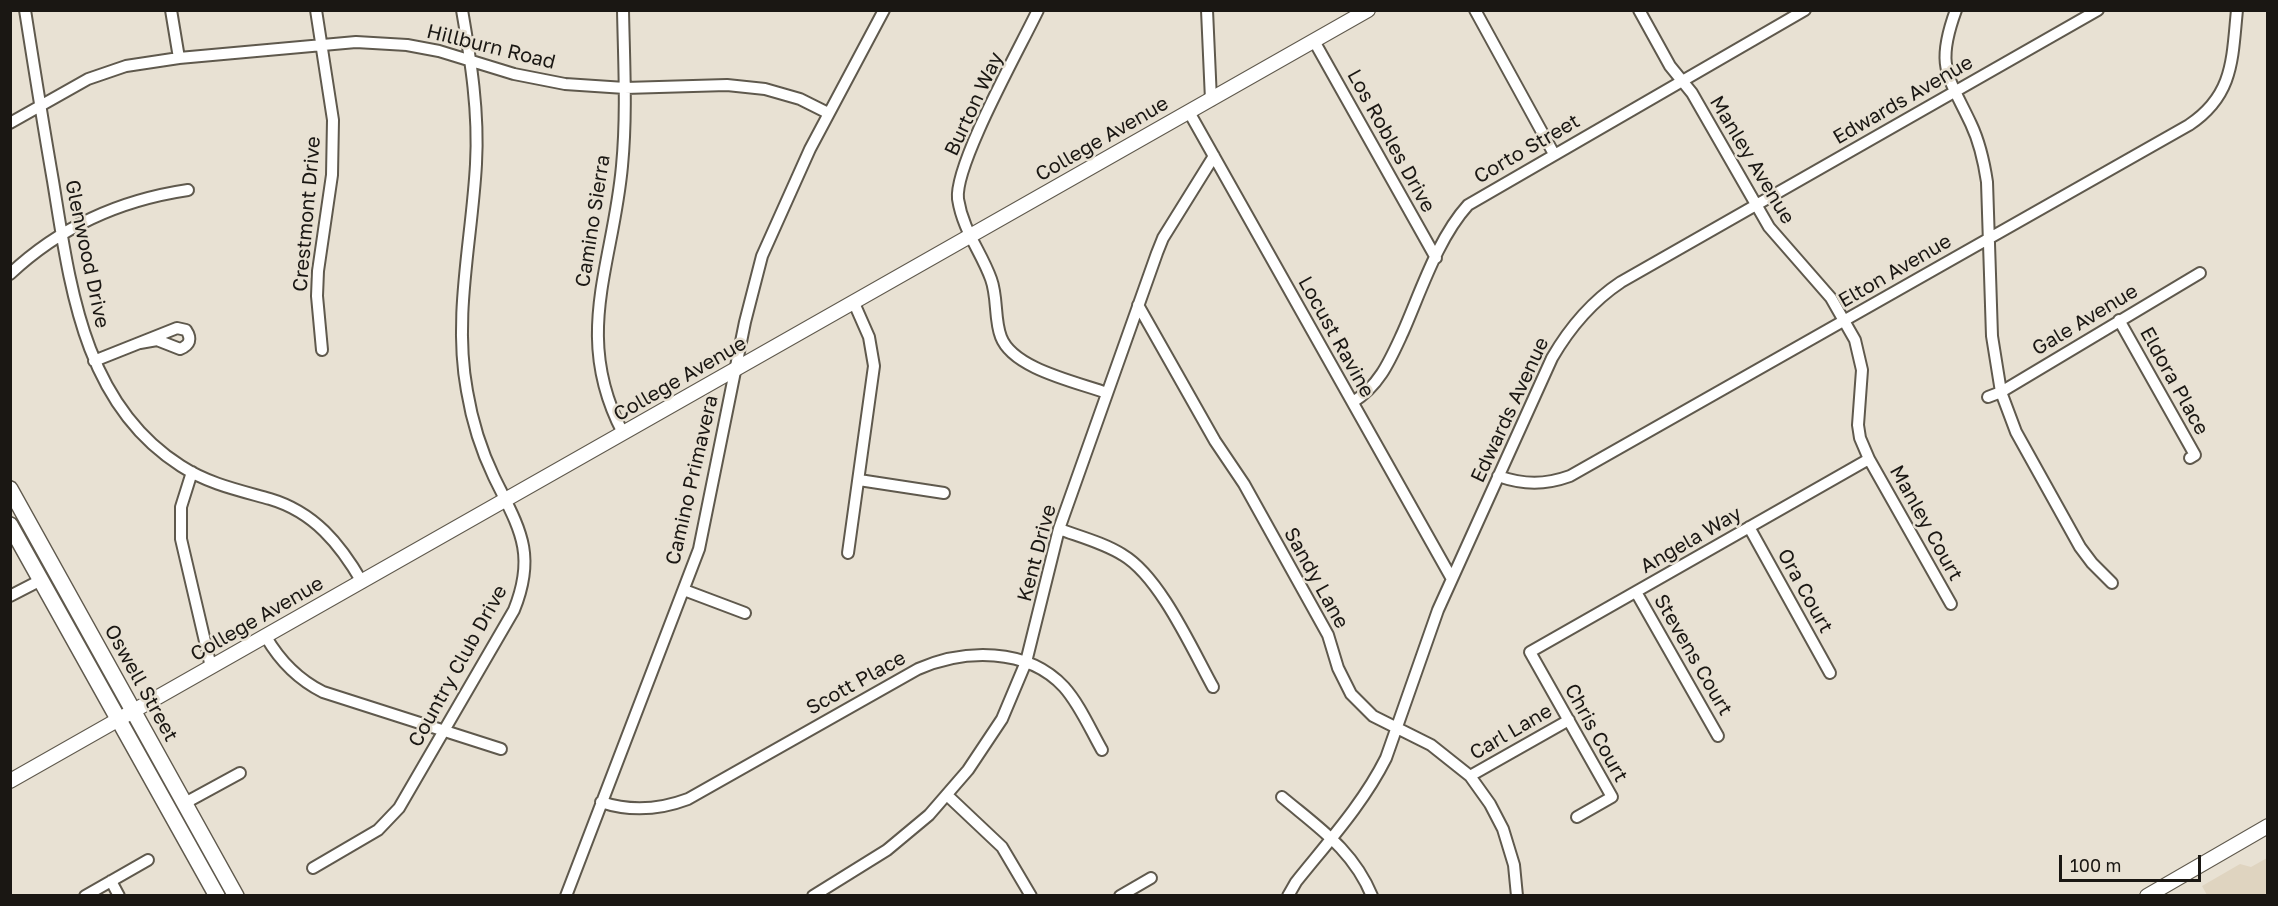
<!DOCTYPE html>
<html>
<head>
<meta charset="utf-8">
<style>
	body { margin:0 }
	#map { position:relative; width:2278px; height:906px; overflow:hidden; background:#e8e1d3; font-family:"Golos Text",sans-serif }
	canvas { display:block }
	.frame { position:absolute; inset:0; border:12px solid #1a1713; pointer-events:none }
	.scale { position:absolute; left:2059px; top:855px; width:142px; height:27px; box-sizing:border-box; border:3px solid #1a1713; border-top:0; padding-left:8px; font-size:18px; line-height:21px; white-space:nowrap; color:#1a1713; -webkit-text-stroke:4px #e8e1d3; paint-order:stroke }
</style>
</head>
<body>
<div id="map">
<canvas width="2278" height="906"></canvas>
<div class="frame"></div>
<div class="scale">100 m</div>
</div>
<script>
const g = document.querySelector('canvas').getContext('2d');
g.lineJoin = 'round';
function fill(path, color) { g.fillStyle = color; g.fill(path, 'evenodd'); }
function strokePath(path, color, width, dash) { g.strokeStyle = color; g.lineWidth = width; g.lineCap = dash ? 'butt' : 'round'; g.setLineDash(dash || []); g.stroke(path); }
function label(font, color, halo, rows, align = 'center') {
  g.font = font + ' "Golos Text",sans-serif'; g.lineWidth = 5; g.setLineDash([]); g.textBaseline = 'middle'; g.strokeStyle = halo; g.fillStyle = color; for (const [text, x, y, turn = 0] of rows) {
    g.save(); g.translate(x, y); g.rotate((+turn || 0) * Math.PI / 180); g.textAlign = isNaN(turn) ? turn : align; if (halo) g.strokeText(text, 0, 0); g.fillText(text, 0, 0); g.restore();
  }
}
const built = new Path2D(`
	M2267,858V895H2207L2202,886L2240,864L2251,867Z`);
const minor = new Path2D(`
	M25,10C34,67 43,124 53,181C70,285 83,404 181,466C209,484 238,490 270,499C314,512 340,544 362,582
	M171,10L179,58
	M316,10L333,120L332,175L318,271L317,296L322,350
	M623,10C624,62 627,114 622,166C613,266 572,336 623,433
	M1038,10C1021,46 954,165 958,199C963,231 981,251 991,279C998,298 994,319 1001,337C1013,369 1077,382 1107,393
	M1207,10L1211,100
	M1475,10L1554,154
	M1639,10L1670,66L1692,93L1769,227L1831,298L1855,340L1862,370L1858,425L1860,438L1869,459L1951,604
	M1956,10C1935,67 1948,75 1971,124C1980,143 1984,162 1987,182L1992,336L2001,392L2016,432L2080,547L2092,563L2112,583
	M1314,41L1436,258
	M1189,112L1452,579
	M10,123L88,79L126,66L179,58L356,42L407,45L439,51L514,74L565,84L625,88L727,85L765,89L800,99L828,113
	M10,274C61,226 120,200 188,190
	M1138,305L1215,441L1244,484L1328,635L1338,668L1351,694L1373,716L1431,745L1470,776L1490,804L1503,829L1514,865L1517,896
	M2119,320L2195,455L2190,458
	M94,361L177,328L186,330C192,339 190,345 180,349L157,340L140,343
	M1988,397L2001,392L2200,273
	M1353,402C1380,385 1390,360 1403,332C1421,291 1438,238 1468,205L1805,10
	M192,472L181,507V539L211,667
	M1498,476C1524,485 1545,485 1570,476L2189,125C2234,95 2232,59 2237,10
	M859,480L944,493
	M1749,527L1830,673
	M1059,529C1081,537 1104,543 1123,555C1160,577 1192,649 1213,687
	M848,553L874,366L869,337L854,303
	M684,590L745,613
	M1636,592L1718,736
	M10,596L41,580
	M266,637C280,661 297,679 323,692L501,749
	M1470,776L1569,720
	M948,796L1002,847L1031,896
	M1282,797C1319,828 1353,850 1372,896
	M601,802C631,812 659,810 688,799L918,669C964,649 1027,647 1064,687C1080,705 1090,729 1102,750
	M185,803L240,773
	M1577,817L1612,797L1530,652L1869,459
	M313,868L378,830L399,808L514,610C537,553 519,528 494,477C481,450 472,421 467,391C453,316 472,240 476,164C479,112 471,62 462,10
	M111,881L119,896
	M85,896L148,860
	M566,896L699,549L745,322L762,256L810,149L884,10
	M813,896L887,850L929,815L968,770L1002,719L1026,662L1059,529L1157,253L1163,238L1214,156
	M1120,896L1151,878
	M1288,896L1296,882C1328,842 1363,804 1386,758L1438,610L1552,358C1570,327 1591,302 1621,282L2098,10`);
const tertiary = new Path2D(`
	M10,781L1368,10
	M2147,896L2268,826`);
const secondary = new Path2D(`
	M10,489L236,896
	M10,525L217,896`);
const streetNames = [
	["Hillburn Road",491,47,14],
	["Edwards Avenue",1903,100,-30],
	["Burton Way",974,104,-65],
	["College Avenue",1102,139,-30],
	["Los Robles Drive",1391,141,61],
	["Corto Street",1527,149,-30],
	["Manley Avenue",1752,160,59],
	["Crestmont Drive",307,214,-85],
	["Camino Sierra",593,221,-81],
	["Glenwood Drive",87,254,78],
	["Elton Avenue",1895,271,-30],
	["Gale Avenue",2085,320,-31],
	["Locust Ravine",1336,337,61],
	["College Avenue",680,379,-30],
	["Eldora Place",2174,381,61],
	["Edwards Avenue",1510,410,-65],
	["Camino Primavera",692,480,-77],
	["Manley Court",1926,523,61],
	["Angela Way",1691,540,-30],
	["Kent Drive",1037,553,-75],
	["Sandy Lane",1316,578,61],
	["Ora Court",1805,591,61],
	["College Avenue",257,619,-30],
	["Stevens Court",1693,655,60],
	["Country Club Drive",458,666,-61],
	["Oswell Street",141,683,61],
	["Scott Place",856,683,-29],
	["Carl Lane",1511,732,-30],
	["Chris Court",1596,733,61]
];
fill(built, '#dfd4c0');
strokePath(minor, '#5f594d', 14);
strokePath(tertiary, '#5f594d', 16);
strokePath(secondary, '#5f594d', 18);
strokePath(minor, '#fff', 10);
strokePath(tertiary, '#fff', 14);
strokePath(secondary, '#fff', 15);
label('20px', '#1a1713', '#e8e1d3', streetNames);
</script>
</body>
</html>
